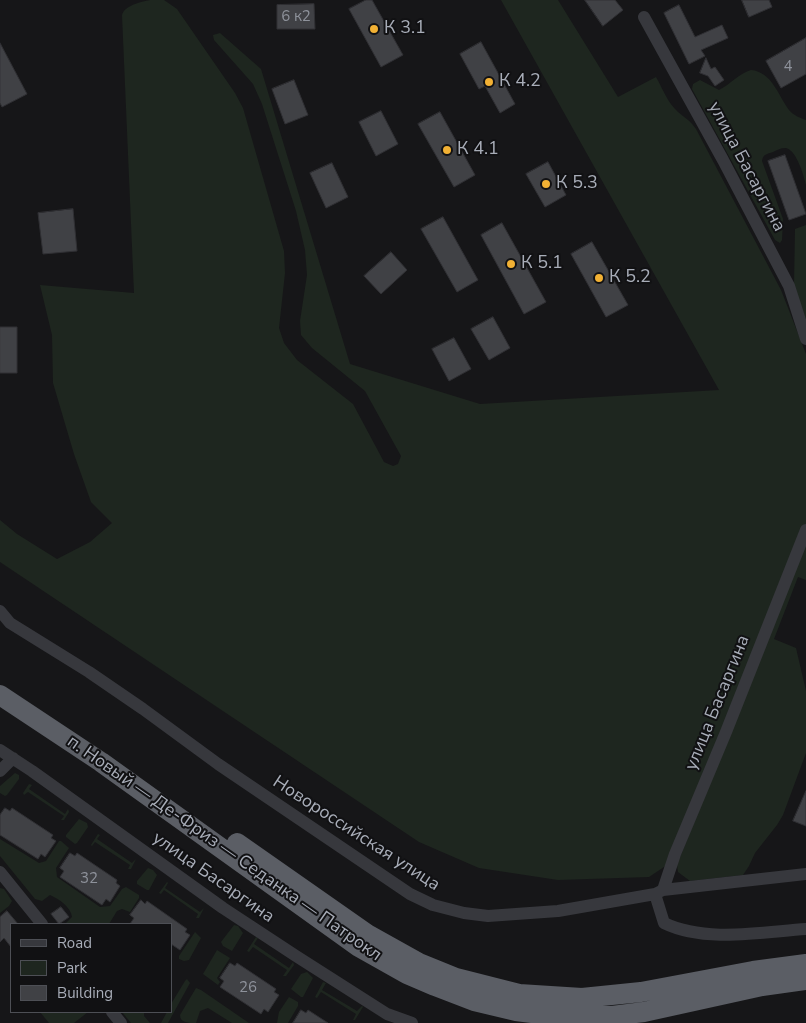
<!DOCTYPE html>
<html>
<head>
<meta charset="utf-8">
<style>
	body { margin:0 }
	#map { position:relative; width:806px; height:1023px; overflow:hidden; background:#161618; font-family:"Nunito Sans",sans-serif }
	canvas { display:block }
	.legend { position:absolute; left:10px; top:923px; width:162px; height:90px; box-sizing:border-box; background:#111113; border:1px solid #4d4f55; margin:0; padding:6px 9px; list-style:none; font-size:15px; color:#a8adb8 }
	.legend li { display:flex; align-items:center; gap:10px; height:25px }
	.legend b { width:25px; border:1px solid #4d4f55 }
</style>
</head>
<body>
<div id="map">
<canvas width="806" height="1023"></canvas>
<ul class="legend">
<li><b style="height:6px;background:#37383d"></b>Road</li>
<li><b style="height:14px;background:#1e261f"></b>Park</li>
<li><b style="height:14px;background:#404145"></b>Building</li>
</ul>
</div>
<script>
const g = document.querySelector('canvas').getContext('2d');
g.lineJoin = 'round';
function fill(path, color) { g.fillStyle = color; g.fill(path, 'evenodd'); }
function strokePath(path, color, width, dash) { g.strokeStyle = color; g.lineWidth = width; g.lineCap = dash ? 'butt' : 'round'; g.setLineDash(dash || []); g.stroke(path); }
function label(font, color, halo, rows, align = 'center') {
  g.font = font + ' "Nunito Sans",sans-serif'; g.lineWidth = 4; g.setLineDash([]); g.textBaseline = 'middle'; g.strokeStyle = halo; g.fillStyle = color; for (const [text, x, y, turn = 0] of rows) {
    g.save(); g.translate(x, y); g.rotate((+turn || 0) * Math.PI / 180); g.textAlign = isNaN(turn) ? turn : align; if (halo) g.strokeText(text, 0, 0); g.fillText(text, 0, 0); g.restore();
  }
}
const green = new Path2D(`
	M150,0H164L177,9L235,93L243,108L284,251L285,273L279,328L284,343L297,360L353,404L384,462L393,466L398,464L401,456L365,391L312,348L301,335L300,321L307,275L305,250L296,211L262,104L253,84L214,40L213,35L220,33L261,69L350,364L480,404L719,390L501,0H558L618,97L656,77C663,89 667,102 678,112C685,118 690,120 696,129L781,290L806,354V531L673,861L649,877L558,880L479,868L419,842L0,562V520L17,534L57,559L90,542L112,523L91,502L74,454L53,383L52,335L40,285L134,293L122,15C125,5 141,2 150,0Z
	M751,70C772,72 778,95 789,110C793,115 800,118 806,120V185C804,176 796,148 785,148C781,148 777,150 773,152C767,154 763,154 762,161L783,219L782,240L780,243L775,240L692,89L693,84L700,80L719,90C731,84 738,74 751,70Z
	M806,225V320L794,286L795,229Z
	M806,542V580L798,577L774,639L796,648L806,691V753L783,815L777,825L755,853L749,866L743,875L690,881L678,872L677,865Z
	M15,773L19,775V779L7,795L5,796L0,793V786Z
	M29,784L32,785L29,789L65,814L68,809L69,812L64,820H61L64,816L28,792L24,795L23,793Z
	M79,819L87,823L88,827L77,843L75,844L66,837V835Z
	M98,834L100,835L97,839L132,863L136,859L131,869H128L130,865L95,842L92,846L91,845Z
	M0,839L39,863L46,861L59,841H61L69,848L56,868L57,877L100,907L110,906L122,889L126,887L139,895V898L130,912L122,909L117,911L109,924H65L72,917C71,907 59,899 50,895L42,901L35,899L0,856Z
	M148,868L153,870L157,875L149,890H147L137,884V881Z
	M167,882L168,883L165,888L200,912L204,908L199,918H196L198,914L164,890L161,894L159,893Z
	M0,888L4,889L12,901L9,906L0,913Z
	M234,925L238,926L243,933L232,951L223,946L221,942Z
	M195,932L201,938L189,960L184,961L179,959V956Z
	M256,937L258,938L254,944L289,968L293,962L294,965L286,976H283L287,970L253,947L249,952L247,951Z
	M217,950L230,958L217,978L220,982L218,985L203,974Z
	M307,972L313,978L303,997H301L291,989L301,974Z
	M187,979L190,983L168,1023H161L167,1012H171V1004L185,981Z
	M323,982L326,983L322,990L357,1011L362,1006L363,1007L355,1020H353L356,1014L321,992L317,998L315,997Z
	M196,988L201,990L249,1023H232L208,1008L200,1011L196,1023C189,1023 180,1023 180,1015Z
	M289,997L298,1002V1006L288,1023H277L279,1012Z
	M40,1012H88L74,1023H49Z
	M122,1012H144V1016L150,1023H131Z`);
const building = new Path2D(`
	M366,0H372L403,55L381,67L349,9Z
	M585,0H615L623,10L603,26Z
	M742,0H769L772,7L749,17Z
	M314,4L315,29H277V5Z
	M679,5L695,37L722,25L728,38L701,50L705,56L689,64L664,13Z
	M806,38V74L781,88L766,61Z
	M481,42L515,104L500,113L485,86L479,89L460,54Z
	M0,43L27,94L2,107L0,103Z
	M706,58L711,69L715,67L724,80L715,86L708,76L700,73Z
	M294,80L308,115L285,124L272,89Z
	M381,111L398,144L376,156L359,122Z
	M440,112L475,175L454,187L418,124Z
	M785,155L806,214L789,220L768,161Z
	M548,162L566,195L545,207L526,174Z
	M332,163L348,197L326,208L310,173Z
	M73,209L77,251L43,254L38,213Z
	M443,217L478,280L457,292L421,229Z
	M502,223L546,302L524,314L481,235Z
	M592,242L628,305L606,317L571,254Z
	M391,252L407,270L381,294L364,276Z
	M493,317L510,348L489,360L471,329Z
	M0,327H17V373H0Z
	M454,338L471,369L449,381L432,349Z
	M806,791V826L793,821Z
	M5,808L10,811L12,808L53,835L51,838L56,841L45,857L41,854L38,859L0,835V815Z
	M70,853L75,856L77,853L117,880L116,883L120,886L110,902L106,899L102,905L60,877L64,871L60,868Z
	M141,900L145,904L147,901L187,929L185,932L190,935L180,950L171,944V924H130L134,918L130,915Z
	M61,907L69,917L59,924L51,914Z
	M7,911L18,924H11V947L4,938L0,942V917Z
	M230,963L235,966L237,963L276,989L274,992L279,995L268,1012L264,1009L261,1014L220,987L224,981L220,978Z
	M301,1010L306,1013L308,1010L328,1023H293Z`);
const minor = new Path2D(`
	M644,17L723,160L789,286L806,339
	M0,611L10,623L89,672L143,709L218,764L410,894L433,905L464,913L488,916L558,911L655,894L663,890L806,874
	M0,750L32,771L223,908L296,956L387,1014L412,1023
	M0,771L13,758
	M0,872L42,924
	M663,890L675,854L726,732L806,530
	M655,894L664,923C705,943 762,932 806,929
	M112,1012L121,1023`);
const trunk = new Path2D(`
	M0,695L101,762L359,947L407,974L435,986L474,1001L516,1011L547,1015L612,1016L644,1012L762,986L806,980
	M237,843L367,934L419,963L456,978L519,994L582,998L641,992L753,971L806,964`);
const markers = [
	[374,29,5,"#f2b134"],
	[489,82,5,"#f2b134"],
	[447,150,5,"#f2b134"],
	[546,184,5,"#f2b134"],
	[511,264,5,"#f2b134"],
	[599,278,5,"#f2b134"]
];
const numberNames = [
	["6 к2",296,17],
	["4",788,67],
	["32",89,879],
	["26",248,988]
];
const poiNames = [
	["К 3.1",384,29],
	["К 4.2",499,82],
	["К 4.1",457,150],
	["К 5.3",556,184],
	["К 5.1",521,264],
	["К 5.2",609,278]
];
const streetNames = [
	["улица Басаргина",746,167,62],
	["улица Басаргина",718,703,-68],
	["Новороссийская улица",356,834,33],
	["п. Новый — Де-Фриз — Седанка — Патрокл",224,849,35],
	["улица Басаргина",213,878,35]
];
fill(green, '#1e261f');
fill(building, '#404145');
strokePath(building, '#303034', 1);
strokePath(minor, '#37383d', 12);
strokePath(trunk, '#5b5e65', 20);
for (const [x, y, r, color] of markers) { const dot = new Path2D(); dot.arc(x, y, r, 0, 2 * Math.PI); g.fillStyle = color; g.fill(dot); strokePath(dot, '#111113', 2); }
label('15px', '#8e929b', null, numberNames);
label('18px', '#a8adb8', '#111113', poiNames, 'left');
label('18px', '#a8adb8', '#111113', streetNames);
</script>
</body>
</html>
